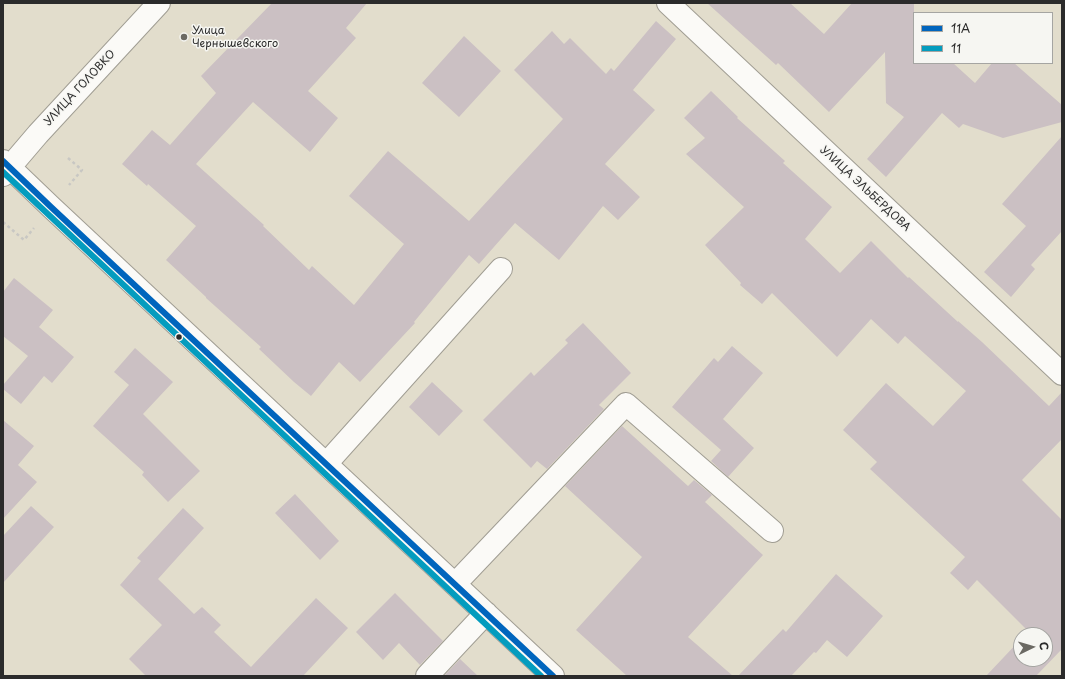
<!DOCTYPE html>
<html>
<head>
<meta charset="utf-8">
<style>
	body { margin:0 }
	#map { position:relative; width:1065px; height:679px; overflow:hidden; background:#e2ddcc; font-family:"Playpen Sans",sans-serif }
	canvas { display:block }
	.frame { position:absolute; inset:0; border:4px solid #2b2b2b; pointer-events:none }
	.legend { position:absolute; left:913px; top:12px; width:140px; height:52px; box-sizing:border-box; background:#f6f6f2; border:1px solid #a5a5a2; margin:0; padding:5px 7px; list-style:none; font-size:12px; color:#2b2b2b }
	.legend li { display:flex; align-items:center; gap:8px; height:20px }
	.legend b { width:20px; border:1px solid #a5a5a2 }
	.north { position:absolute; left:1013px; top:627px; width:40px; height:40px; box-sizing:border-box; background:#f6f6f2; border:1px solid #a5a5a2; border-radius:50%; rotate:85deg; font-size:11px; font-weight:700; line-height:16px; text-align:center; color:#2b2b2b }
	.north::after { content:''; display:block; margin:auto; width:14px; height:18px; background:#6b6963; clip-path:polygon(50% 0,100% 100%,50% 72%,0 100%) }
</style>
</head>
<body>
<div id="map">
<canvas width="1065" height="679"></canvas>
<div class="frame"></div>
<ul class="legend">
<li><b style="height:5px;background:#0065bd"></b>11А</li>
<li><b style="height:5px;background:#049cbe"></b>11</li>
</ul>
<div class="north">С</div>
</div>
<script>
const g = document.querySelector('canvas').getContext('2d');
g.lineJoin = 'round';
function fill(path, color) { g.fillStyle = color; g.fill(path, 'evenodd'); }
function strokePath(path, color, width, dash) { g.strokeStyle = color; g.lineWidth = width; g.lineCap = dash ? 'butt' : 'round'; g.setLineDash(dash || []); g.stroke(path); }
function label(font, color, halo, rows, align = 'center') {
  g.font = font + ' "Playpen Sans",sans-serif'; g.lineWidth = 3; g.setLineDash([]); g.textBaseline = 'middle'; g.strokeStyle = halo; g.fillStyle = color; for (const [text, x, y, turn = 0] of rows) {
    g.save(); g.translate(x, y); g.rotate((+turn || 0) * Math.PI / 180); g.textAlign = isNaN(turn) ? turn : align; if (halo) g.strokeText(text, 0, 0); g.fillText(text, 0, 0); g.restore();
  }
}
const building = new Path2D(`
	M272,3H367L346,28L356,38L308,91L338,118L310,152L253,102L196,164L264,225L263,226L309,270L312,266L354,305L404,244L349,196L388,151L469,221L563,119L514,70L552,31L564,44L570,38L606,74L611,68L614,71L656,21L676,39L633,90L655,110L605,164L640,197L618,220L603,206L559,260L515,223L479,264L469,255L414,322L415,323L360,382L339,362L311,396L294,382L259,349L261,347L206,298V297L166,260L196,226L148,184L147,186L122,164L152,130L170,145L216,93L201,76Z
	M707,3H790L824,34L852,3H914V63H953L975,83L992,63H1014L1062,105V122L1003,138L963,124L959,128L942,113L886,177L867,159L904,117L886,103L885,52L829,112L778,63L776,65Z
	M464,36L501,71L459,117L422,83Z
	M711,91L738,117L737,118L785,161L783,163L832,207L805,239L840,273L871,241L908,278L909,277L958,322V321L982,342L1049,406L1062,392V439L1022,480L1062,520V649L1036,676H986L1021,639V659H1045V635H1024L1028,631L977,580L968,590L950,573L965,557L870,469L877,462L843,430L886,383L933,426L966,391L905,336L898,344L871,319L837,357L772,293L762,304L740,285L741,283L705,245L744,207L686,154L705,138L684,118Z
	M1062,136V231L1031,265L1035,269L1011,297L984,272L1026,226L1002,204Z
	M14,278L53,310L39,327L74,357L52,383L44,376L21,404L3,389V385L28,356L3,336V292Z
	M583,323L631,373L599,405L604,409L547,469L537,461L531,468L483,420L531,372L534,376L568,343L565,340Z
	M732,346L763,373L723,419L754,448L728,477L711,461L721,450L672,407L714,358L718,362Z
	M135,348L173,382L143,414L200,471L168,502L142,475L144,472L93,426L129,385L114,372Z
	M432,382L463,411L439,436L409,407Z
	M3,420L34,446L18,465L37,482L3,519Z
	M622,426L688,486L694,480L712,495L705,502L763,555L688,637L733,676H627L576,630L642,557L565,486Z
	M295,494L339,541L320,560L275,513Z
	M31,506L54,527L3,583V536Z
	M183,508L204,528L158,579L194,614L202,607L221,625L214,632L251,667L316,598L348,628L303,676H146L129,659L162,625L120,585L141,561L137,558Z
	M836,574L883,616L847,657L827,640L816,653L814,652L791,676H738L783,629L786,632Z
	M395,593L443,641L420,665L399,643L383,660L356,632Z
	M460,659L478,676H444Z`);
const path = new Path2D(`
	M68,158L82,170L69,185
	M3,222L24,240L34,228`);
const minor = new Path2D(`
	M668,3L1062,374
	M3,161L51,207L553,676
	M3,175L38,134L159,3
	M326,464L501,269
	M455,584L626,404L772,531
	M427,676L486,613`);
const bus1 = new Path2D(`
	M3,161L51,207L553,676`);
const bus2 = new Path2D(`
	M3,172L541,676`);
const markers = [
	[184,37,4,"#6b6963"],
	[179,337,3.5,"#2b2b2b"]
];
const poiNames = [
	["Улица",192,31],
	["Чернышевского",192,44]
];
const streetNames = [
	["УЛИЦА ГОЛОВКО",80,88,-47],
	["УЛИЦА ЭЛЬБЕРДОВА",865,189,43]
];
fill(building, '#cbc0c3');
strokePath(minor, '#a09d93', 24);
strokePath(path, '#c8c7c3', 2.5, [3, 3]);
strokePath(minor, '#fbfaf7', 22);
strokePath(bus1, '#0065bd', 6);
strokePath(bus2, '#049cbe', 6);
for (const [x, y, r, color] of markers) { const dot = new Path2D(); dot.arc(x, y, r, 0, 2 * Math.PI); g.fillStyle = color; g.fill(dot); strokePath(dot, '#f6f6f2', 1.5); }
label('11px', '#2b2b2b', '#f6f6f2', poiNames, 'left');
label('11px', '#2b2b2b', '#f6f6f2', streetNames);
</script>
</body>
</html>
